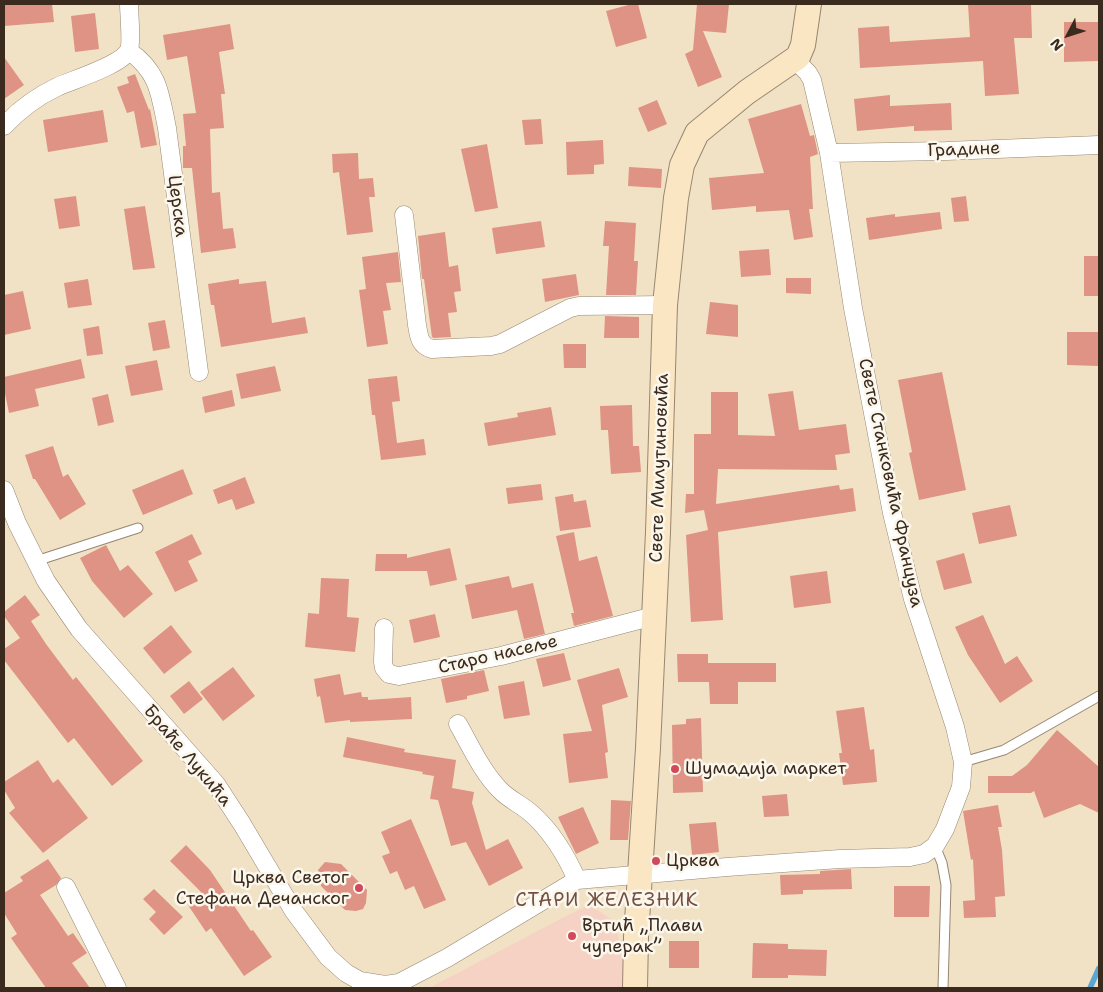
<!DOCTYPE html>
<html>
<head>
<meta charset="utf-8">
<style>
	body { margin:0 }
	#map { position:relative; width:1103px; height:992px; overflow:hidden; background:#f2e2c5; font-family:"Shantell Sans",sans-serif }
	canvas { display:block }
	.frame { position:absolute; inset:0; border:5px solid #3b2a1e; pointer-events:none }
	.north { position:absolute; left:1043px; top:10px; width:50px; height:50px; -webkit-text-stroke:4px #fbf7ec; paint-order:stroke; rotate:230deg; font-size:14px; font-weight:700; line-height:20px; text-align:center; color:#3b2a1e }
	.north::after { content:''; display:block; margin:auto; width:18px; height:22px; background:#3b2a1e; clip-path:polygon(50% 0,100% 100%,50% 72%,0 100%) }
</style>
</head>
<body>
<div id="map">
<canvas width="1103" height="992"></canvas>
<div class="frame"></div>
<div class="north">N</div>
</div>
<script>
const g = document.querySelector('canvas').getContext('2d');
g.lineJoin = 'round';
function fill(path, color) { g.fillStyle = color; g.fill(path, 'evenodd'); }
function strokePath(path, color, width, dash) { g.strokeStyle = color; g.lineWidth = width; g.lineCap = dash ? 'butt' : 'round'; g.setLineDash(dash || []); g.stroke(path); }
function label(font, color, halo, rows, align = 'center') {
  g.font = font + ' "Shantell Sans",sans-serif'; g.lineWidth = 5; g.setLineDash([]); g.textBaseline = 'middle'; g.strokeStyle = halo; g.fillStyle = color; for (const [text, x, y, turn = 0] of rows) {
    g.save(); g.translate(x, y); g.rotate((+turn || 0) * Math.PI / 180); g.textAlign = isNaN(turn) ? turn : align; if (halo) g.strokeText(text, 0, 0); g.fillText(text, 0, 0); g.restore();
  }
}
const built = new Path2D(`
	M590,905L614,921L622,951L624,988H429L566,916Z`);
const stream = new Path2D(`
	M1090,988L1099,968`);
const building = new Path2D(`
	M4,4H52L54,22L4,26Z
	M632,4H638L647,38L616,47L606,11Z
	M697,4H729L726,33L703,31L722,77L698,87L685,54L693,50Z
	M968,4H1031L1032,38H1014L1019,94L985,96L983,61L860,68L858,28L889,26L890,42L970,37Z
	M95,13L99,49L75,52L71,16Z
	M1064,22H1099V61L1064,62Z
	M230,24L234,49L219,52L225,94H221L224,128L210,129L212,193L220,192L223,229L233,228L236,248L201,253L192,168H183V146H186L183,114L196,113L187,56L167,60L163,35Z
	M4,57L24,85L4,99Z
	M135,74L149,110L150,109L157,145L141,148L134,111L127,113L117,87L129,83L127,77Z
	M890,95V106L951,103L952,130L914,131V126L857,131L854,99Z
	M657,100L667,124L648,132L638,108Z
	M801,104L810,136L814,135L818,154L810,157L813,209H809L813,237L794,240L789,210L756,212V206L712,210L709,178L764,173L748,119Z
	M103,110L108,142L48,152L43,120Z
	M541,119L543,144L525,145L522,120Z
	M603,140L604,164L594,165V174L567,175L566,142Z
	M487,144L498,208L475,212L461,149Z
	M358,153L359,179L373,178L375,197H369L373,232L347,235L339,172L333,173L332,154Z
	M629,167L662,169L661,188L628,186Z
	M76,196L80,226L59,229L54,199Z
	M966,196L969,221L954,222L951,198Z
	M145,206L155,268L133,270L124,209Z
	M940,212L942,229L869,240L866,218L895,214V217Z
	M541,221L545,247L496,254L492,228Z
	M605,221L636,223L634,261H638L636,295H606L609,246H603Z
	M445,232L449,267L458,265L461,291L454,292L457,312L448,313L451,337L434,338L432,337L424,279H422L418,236Z
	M769,249L771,275L741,277L739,251Z
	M398,252L401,282L386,283L391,310L383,311L388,344L367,347L359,290L366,289L362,257Z
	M1084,256H1099V296H1084Z
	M576,274L579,295L545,302L542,279Z
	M786,278H811V294L786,293Z
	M88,279L92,305L68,308L64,283Z
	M239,279V284L266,281L272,323L305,317L308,333L221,347L214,305H211L208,284Z
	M23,291L31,329L4,335V295Z
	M710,302L738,305V337L706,334Z
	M605,316L639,317V338H604Z
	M165,320L170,348L153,351L148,323Z
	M99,326L103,354L87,356L83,329Z
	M1067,332H1099V366L1067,365Z
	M563,344H586V368H564Z
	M81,359L85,378L35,389L39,406L9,413L4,389V377Z
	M157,360L163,390L131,396L125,366Z
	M275,366L281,391L241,399L236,374Z
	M942,372L966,490L919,500L909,453L912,452L898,380Z
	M397,376L400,401L392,402L397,443L424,439L426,455L381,460L375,415H372L368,379Z
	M232,390L235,406L205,413L202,397Z
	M793,391L799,430L846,424L850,453L835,455L837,470L718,469L716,504L839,485L840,490L853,488L856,511L718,532L723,620L691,622L686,535L708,530L704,510L685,513L686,494H694V434H711V392H738V435L775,436L768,394Z
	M108,394L114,422L98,426L92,398Z
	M632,405L633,446H639L641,472L611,474L608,430H601L600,406Z
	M551,407L556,435L488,446L484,423L518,417L517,413Z
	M53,446L63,477L68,474L86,504L60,520L35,479H33L25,455Z
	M183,469L193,494L143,515L132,490Z
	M245,477L255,503L236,510L232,499L218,504L213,490Z
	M541,484L543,500L508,504L506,488Z
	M573,494L574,502L586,500L591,527L560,531L555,497Z
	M1010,505L1017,536L979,544L972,513Z
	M574,532L579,561L597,556L613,616L574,626L571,613H574L556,536Z
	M192,534L202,554L188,561L198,581L175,592L155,552Z
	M106,545L120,571L128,565L153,594L124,618L92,581L80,558Z
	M450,548L457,580L430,586L427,571H375L376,554H407V558Z
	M964,553L972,583L944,590L936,561Z
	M827,571L831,603L794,608L790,576Z
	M509,576L512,588L533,583L545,634L524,639L517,610L472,619L465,585Z
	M321,578L349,579L347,617L359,618L355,652L305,647L308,613L319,614Z
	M25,595L40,615L31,621L46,644L73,680L76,677L143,761L112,786L74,738L68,743L4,660V649L20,638L4,616V612Z
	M435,614L440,637L414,643L409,620Z
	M983,615L1005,664L1017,656L1033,681L1000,703L968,655L955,627Z
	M171,625L192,652L164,674L143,648Z
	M564,653L571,680L543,687L536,659Z
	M677,654H708V663H776V682H738V704H710L709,682H678Z
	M233,667L255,696L223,721L200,692Z
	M619,668L628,697L602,705L608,752L605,753L608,778L569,783L563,734L592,731L577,680Z
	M484,670L489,691L467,696V699L446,703L441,679Z
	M340,674L344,695L361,692L362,697H368V700L411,697L412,719L350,722V720L325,723L320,696L317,697L314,679Z
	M189,681L203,699L184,714L170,696Z
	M524,681L530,715L504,719L498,686Z
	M864,707L870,750L874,749L877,782L843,785L839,753H842L836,711Z
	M701,718L703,792L673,793L672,725L686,724V719Z
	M1057,730L1099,767V813L1080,804L1044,818L1034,791L1031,793H988V776H1012L1027,765Z
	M347,737L405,749L404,752L456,760L452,788L474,792L472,803L486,850L508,839L523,868L489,886L466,842L451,846L438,800L430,799L434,776L422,774L423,772L343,757Z
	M38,760L53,783L58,779L88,818L43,853L9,813L15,808L4,790V782Z
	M787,794L789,816L764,817L762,796Z
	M611,800L631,801L628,840H610Z
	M998,805L1002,827H998L1002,850L1005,896L995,897L996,917L964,918L963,901L975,900L973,859L971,860L963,811Z
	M583,807L599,843L576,854L558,817Z
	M411,819L446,900L424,909L414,886L405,890L397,871L390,874L382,856L390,853L381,832Z
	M716,822L719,852L692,855L689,824Z
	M186,845L210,870L251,931L253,930L272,957L244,976L211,928L206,932L186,902L201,892L170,861Z
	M48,859L61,878L56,885L40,895L68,936L73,933L87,953L72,963L90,988H46L11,938L17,934L4,913V893L23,881L20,877Z
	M325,862L341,864L367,890L366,903L363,909L356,911L345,910L321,886L318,870Z
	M851,869L852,889L803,890V894L781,895L780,875L820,874V871Z
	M894,886H930L929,917H894Z
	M154,889L183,917L164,935L149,919L156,912L143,899Z
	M669,941H699V968H669Z
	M753,943L788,944V949L827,950L826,976L788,975V978H752Z`);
const lane = new Path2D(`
	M36,561L138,528
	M963,762L1004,750L1099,696
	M935,846L942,863L946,885L943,988`);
const street = new Path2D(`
	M129,51C159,72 160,94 167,128L199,372
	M4,126C18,111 38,96 57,87C72,80 122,65 129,50C132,43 129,13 129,4
	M829,153L946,151L1099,145
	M404,215L417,325C419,337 420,346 432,349L491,346L500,344L570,308L579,306L665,305
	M4,490L17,523L46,581L79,629L216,784L242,824L293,910L328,957L346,973L360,981L385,985L399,983L447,958L577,880L727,867L840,859L910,857L924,854L935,846L945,829L961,787L963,762L955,727L913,599L892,513L853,308L829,153L812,80L808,73L795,60
	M384,628L383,662L384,668L389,674L399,676L501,656L654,616
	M458,724C471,747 482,772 501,791C510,800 522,805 532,814C552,832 566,855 577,880
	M66,887L117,988`);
const secondary = new Path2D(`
	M635,988L636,937L648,748L658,532L665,305L676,198L682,165L697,133L747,92L798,57L803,45L809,4`);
const markers = [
	[675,769,5,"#d1495b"],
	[656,861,5,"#d1495b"],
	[359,888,5,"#d1495b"],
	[572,936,5,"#d1495b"]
];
const streetNames = [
	["Градине",964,150,-2],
	["Церска",177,206,83],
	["Свете Милутиновића",660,468,-88],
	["Свете Станковића Француза",890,483,78],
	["Старо насеље",498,655,-13],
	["Браће Лукића",187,756,50]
];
const poiNames = [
	["Шумадија маркет",685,769],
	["Црква",666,861],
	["Црква Светог",349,878,"right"],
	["Стефана Дечанског",349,899,"right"],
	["Вртић „Плави",582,926],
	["чуперак”",582,947]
];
const neighbourhoodNames = [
	["СТАРИ ЖЕЛЕЗНИК",607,901]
];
fill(built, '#f6d2c4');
strokePath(stream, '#5ba7d4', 5.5);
fill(building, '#de9384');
strokePath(lane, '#968672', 11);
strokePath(street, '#968672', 19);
strokePath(secondary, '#968672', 26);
strokePath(lane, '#fff', 9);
strokePath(street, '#fff', 18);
strokePath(secondary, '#fbe6c4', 24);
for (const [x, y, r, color] of markers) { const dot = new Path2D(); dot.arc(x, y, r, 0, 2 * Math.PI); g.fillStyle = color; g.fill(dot); strokePath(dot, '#fbf7ec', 2); }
label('18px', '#3b2a1e', '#fbf7ec', streetNames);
label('18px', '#3b2a1e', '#fbf7ec', poiNames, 'left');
g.letterSpacing = '1px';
label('19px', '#744f42', '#fbf7ec', neighbourhoodNames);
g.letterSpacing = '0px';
</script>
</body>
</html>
